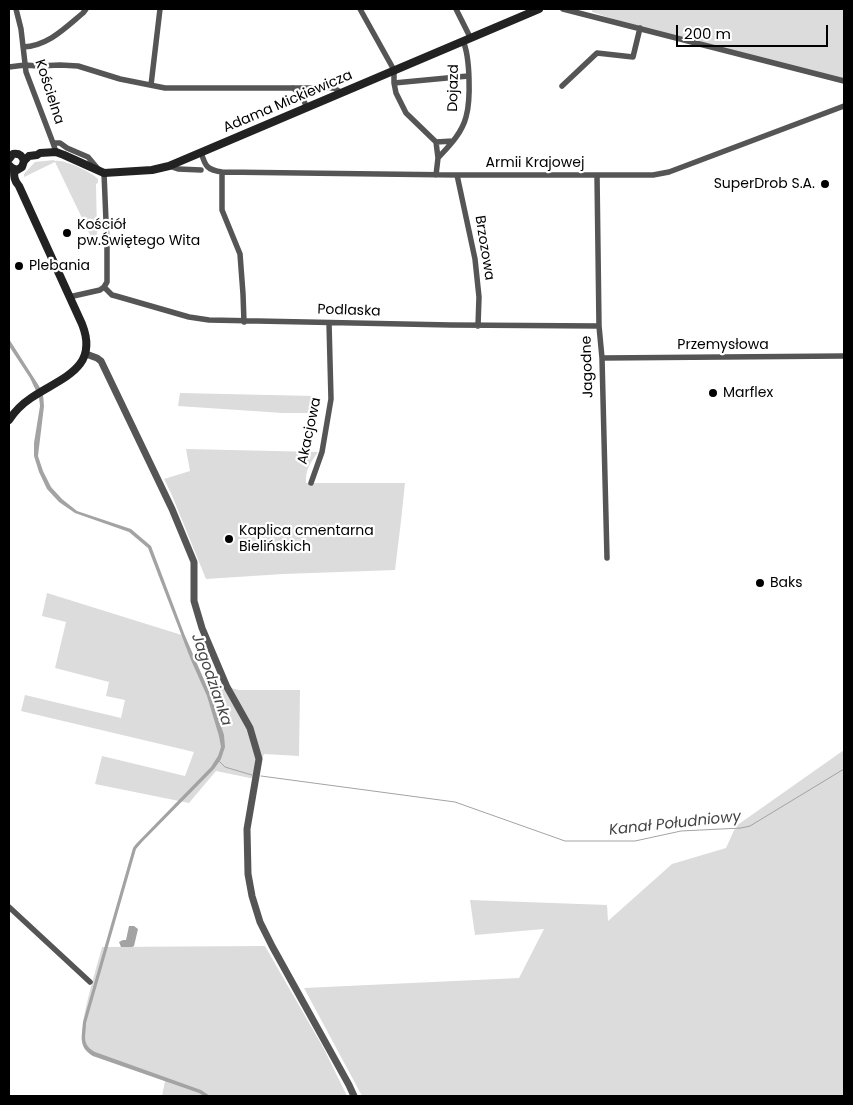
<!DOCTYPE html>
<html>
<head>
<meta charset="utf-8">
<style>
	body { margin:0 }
	#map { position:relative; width:853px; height:1105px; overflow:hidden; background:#fff; font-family:Poppins,sans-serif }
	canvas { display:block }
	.frame { position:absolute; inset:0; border:10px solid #000; pointer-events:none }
	.scale { position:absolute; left:676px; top:25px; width:152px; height:22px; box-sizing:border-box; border:2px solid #000; border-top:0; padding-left:6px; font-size:15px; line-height:18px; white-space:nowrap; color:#000; -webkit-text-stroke:4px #fff; paint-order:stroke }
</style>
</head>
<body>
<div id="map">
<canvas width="853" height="1105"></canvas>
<div class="frame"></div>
<div class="scale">200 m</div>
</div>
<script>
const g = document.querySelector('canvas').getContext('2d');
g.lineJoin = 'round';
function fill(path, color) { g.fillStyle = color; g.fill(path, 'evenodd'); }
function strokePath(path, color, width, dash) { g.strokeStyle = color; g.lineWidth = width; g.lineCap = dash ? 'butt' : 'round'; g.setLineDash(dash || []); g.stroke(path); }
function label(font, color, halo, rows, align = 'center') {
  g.font = font + ' Poppins,sans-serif'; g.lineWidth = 4.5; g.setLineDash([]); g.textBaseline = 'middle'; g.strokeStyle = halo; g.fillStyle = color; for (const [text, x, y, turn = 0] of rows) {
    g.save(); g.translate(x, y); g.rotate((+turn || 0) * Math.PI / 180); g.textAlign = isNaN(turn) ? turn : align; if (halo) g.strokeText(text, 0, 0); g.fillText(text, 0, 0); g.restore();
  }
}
const green = new Path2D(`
	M592,9H844V87L842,80L640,28L592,12Z
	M54,160L55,161C64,159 91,172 98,179V183L96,184L97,233L95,245L55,162L24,177V174L35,162Z
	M180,393L314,396V413H283L178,406Z
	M186,449L318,452C311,462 305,470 306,483H405L401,521L395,570L283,574L206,579L171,493L164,479L190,471Z
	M47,593L185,636L210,693L227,687L239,690H300L299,756L264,754L255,779L216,771L189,803L95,784L102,756L185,776L194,752L21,711L25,695L121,718L125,700L106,696L109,682L55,668L66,622L42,616Z
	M844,750V1096H362L304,988L519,978L544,929L475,935L470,900L607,905L608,921L672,864L726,848L736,826Z
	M265,946L324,1049L347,1096H162L165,1081L93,1056C88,1053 84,1050 83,1045C77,1028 97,967 102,947Z`);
const water = new Path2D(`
	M9,339L39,386L43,394L44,406L38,456L43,471L51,487L62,499L77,511L131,529L151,546L185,636L210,694L224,735L225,747L221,759L214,769L142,842L136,849L86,1023C86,1036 81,1044 95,1052L201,1090L210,1096H204L199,1093L93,1056C78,1046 82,1038 83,1022L133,848L136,844L211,767L218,756L221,747L219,736L207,696L191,660L148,548L129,532L75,513L59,502L47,489L39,472L34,456V443L40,406L39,397L30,378L9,346Z
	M129,926H134L138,929L134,946L132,947H121L119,942L123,940H126Z`);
const stream = new Path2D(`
	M219,761L225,767L252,775
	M261,776L455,802L565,841H635L681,831L741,828L750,826L844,769`);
const minor = new Path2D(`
	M16,9L21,29L26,72L53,143L56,152
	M360,9L394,70V83L396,93L406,113L436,142L438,158L436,175
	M456,9L470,37
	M563,9L844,81
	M23,47C48,46 65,28 83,13L86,9
	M9,67L25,65L38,66L60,65L78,66L120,79L165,88H334L342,93
	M394,83L468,76
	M151,85L160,9
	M562,86L597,53L633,57L640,28
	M293,88L301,94L307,108
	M436,142L453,141
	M53,143H60L67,148L88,157L99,170
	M201,152C205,166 207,170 222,172L457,175H653L669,172L844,106
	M438,158C449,146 462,133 466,117C471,100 470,56 463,41
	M169,166L178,169L201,170
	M222,172V210L240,254L243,294L244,322
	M457,175L475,259L479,297L478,326
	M597,175L599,326L602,358L607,558
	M104,287L112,295L116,296L189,317L209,320L451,325L599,326
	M69,297L100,290L104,287L107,282V245L104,173
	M602,358L844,356
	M311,483L322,452L331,399L329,323
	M9,907L90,982`);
const tertiary = new Path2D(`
	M86,354L97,358L101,361L172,509L194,562V601L202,628L227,687L250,728L257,752L259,759L247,829L248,874L252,896L260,922L272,946L349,1085L354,1096`);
const secondary = new Path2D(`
	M9,159L13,154C19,153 22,155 24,161L22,167L17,170L12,168L9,165
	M24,161L29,156L37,155L40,153L56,152L64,155L104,173L152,170L169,166L539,9
	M9,420C15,411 22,404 31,398C60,378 100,369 82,324L19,186C14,181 14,176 14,169`);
const markers = [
	[825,184,5,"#000"],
	[67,233,5,"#000"],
	[19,266,5,"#000"],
	[713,393,5,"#000"],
	[229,539,5,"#000"],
	[760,583,5,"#000"]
];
const streetNames = [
	["Dojazd",454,88,-89],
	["Kościelna",49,92,72],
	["Adama Mickiewicza",288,102,-23],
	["Armii Krajowej",535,163],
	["Brzozowa",484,248,81],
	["Podlaska",349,311,2],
	["Przemysłowa",723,345],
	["Jagodne",588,367,-92],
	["Akacjowa",310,431,-78]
];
const poiNames = [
	["SuperDrob S.A.",815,184,"right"],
	["Kościół",77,225],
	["pw.Świętego Wita",77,241],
	["Plebania",29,266],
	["Marflex",723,393],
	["Kaplica cmentarna",239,531],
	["Bielińskich",239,547],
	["Baks",770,583]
];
const waterNames = [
	["Jagodzianka",211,680,71],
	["Kanał Południowy",675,824,-6]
];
fill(green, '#dcdcdc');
fill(water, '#a3a3a3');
strokePath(stream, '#a3a3a3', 1);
strokePath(minor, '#555', 5.5);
strokePath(tertiary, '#555', 7);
strokePath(secondary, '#222', 8);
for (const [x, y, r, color] of markers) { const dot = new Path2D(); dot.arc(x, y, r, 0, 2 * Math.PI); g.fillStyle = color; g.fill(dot); strokePath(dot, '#fff', 2); }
label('14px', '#000', '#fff', streetNames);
label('14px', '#000', '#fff', poiNames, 'left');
label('italic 15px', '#444', '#fff', waterNames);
</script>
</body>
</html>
